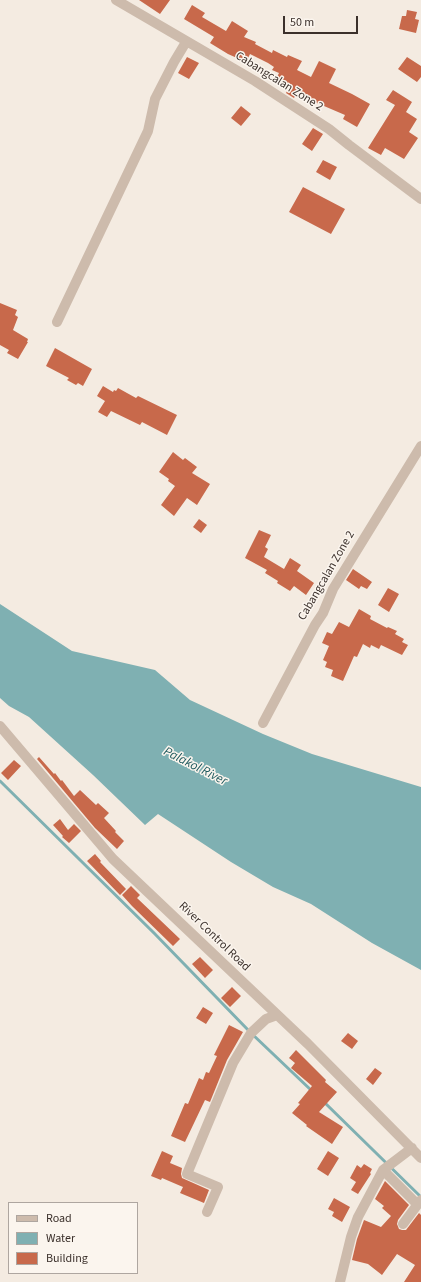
<!DOCTYPE html>
<html>
<head>
<meta charset="utf-8">
<style>
	body { margin:0 }
	#map { position:relative; width:421px; height:1282px; overflow:hidden; background:#f4ebe1; font-family:"Source Sans 3",sans-serif }
	canvas { display:block }
	.legend { position:absolute; left:8px; top:1202px; width:130px; height:72px; box-sizing:border-box; background:#fbf5ee; border:1px solid #aea6a0; margin:0; padding:5px 7px; list-style:none; font-size:12px; color:#3b302b }
	.legend li { display:flex; align-items:center; gap:8px; height:20px }
	.legend b { width:20px; border:1px solid #aea6a0 }
	.scale { position:absolute; left:283px; top:16px; width:75px; height:18px; box-sizing:border-box; border:2px solid #3b302b; border-top:0; padding-left:5px; font-size:12px; line-height:14px; white-space:nowrap; color:#3b302b; -webkit-text-stroke:3px #fbf5ee; paint-order:stroke }
</style>
</head>
<body>
<div id="map">
<canvas width="421" height="1282"></canvas>
<ul class="legend">
<li><b style="height:5px;background:#cdbbac"></b>Road</li>
<li><b style="height:11px;background:#7fb0b2"></b>Water</li>
<li><b style="height:11px;background:#c8694b"></b>Building</li>
</ul>
<div class="scale">50 m</div>
</div>
<script>
const g = document.querySelector('canvas').getContext('2d');
g.lineJoin = 'round';
function fill(path, color) { g.fillStyle = color; g.fill(path, 'evenodd'); }
function strokePath(path, color, width, dash) { g.strokeStyle = color; g.lineWidth = width; g.lineCap = dash ? 'butt' : 'round'; g.setLineDash(dash || []); g.stroke(path); }
function label(font, color, halo, rows, align = 'center') {
  g.font = font + ' "Source Sans 3",sans-serif'; g.lineWidth = 3; g.setLineDash([]); g.textBaseline = 'middle'; g.strokeStyle = halo; g.fillStyle = color; for (const [text, x, y, turn = 0] of rows) {
    g.save(); g.translate(x, y); g.rotate((+turn || 0) * Math.PI / 180); g.textAlign = isNaN(turn) ? turn : align; if (halo) g.strokeText(text, 0, 0); g.fillText(text, 0, 0); g.restore();
  }
}
const water = new Path2D(`
	M0,604L72,651L155,670L190,700L263,734L312,754L421,787V970L372,943L311,904L273,887L231,862L158,814L145,825L93,775L29,717L9,706L0,698Z`);
const stream = new Path2D(`
	M0,781L154,933L251,1033L312,1091
	M324,1102L421,1197`);
const building = new Path2D(`
	M139,0H170L160,14Z
	M192,5L205,13L202,17L226,31L232,21L248,31L244,37L256,42L255,44L272,53L273,50L287,57L288,55L302,61L297,70L311,77L319,61L336,69L329,83L352,94L370,104L357,127L343,119L345,115L317,103L298,91L294,98L286,93L290,86L276,79L279,73L272,70L274,67L268,63L250,54L246,62L228,54L210,43L214,37L184,19Z
	M407,10L417,12L415,19L419,20L416,33L399,29L402,16H406Z
	M187,57L199,63L189,79L178,73Z
	M407,57L421,66V77L417,82L398,69Z
	M393,90L412,102L406,112L417,119L409,132L418,138L404,159L385,148L381,155L368,148L395,105L386,100Z
	M241,106L251,114L241,126L231,118Z
	M313,128L323,134L312,151L302,144Z
	M323,160L337,167L330,180L316,172Z
	M303,187L345,209L331,234L289,212Z
	M0,303L17,310L15,315L18,317L13,330L28,339L27,342H28L18,359L7,353L9,350L0,345Z
	M55,348L92,369L83,386L78,383L76,385L67,380L69,378L46,366Z
	M103,386L113,392L114,390L116,391L118,388L136,398L138,396L177,415L167,435L142,422L140,425L111,411L107,417L98,412L105,401L97,396Z
	M173,452L183,460L185,458L197,467L192,473L210,484L197,505L187,498L174,516L161,505L175,486L168,481L169,479L159,472Z
	M199,519L207,525L201,533L193,527Z
	M259,530L271,535L265,547L268,549L264,557L284,569L290,558L301,565L297,571L314,583L306,595L294,586L290,591L277,583L278,581L265,573L267,570L245,558Z
	M353,569L372,582L367,589L361,586L359,589L346,580Z
	M388,588L399,594L389,612L378,605Z
	M359,609L371,616L370,619L387,628L388,627L397,631L395,634L404,639L402,642L408,645L402,655L381,645L379,649L371,645L370,648L363,644L357,657L354,656L343,681L331,676L333,670L325,667L327,662L323,660L329,646L322,643L327,632L332,634L339,622L349,627Z
	M39,757L54,774L55,773L61,781L62,780L74,796L80,790L96,805L98,803L109,813L104,818L116,831L115,832L124,841L117,849L95,828L37,759Z
	M14,760L21,766L8,780L1,773Z
	M60,819L68,830L74,824L81,831L69,843L62,837L63,836L53,825Z
	M95,854L101,861L100,862L126,889L120,895L87,861Z
	M131,886L140,895L137,898L180,939L173,946L132,906L122,895Z
	M200,957L213,970L205,978L192,964Z
	M232,987L241,996L230,1007L221,998Z
	M203,1007L213,1013L206,1024L196,1018Z
	M229,1025L243,1032L227,1060L210,1102L205,1100L185,1142L171,1136L185,1103L188,1104L199,1078L203,1080L206,1072L209,1073L217,1056L214,1055Z
	M348,1033L358,1041L352,1049L341,1041Z
	M296,1050L326,1080L325,1082L337,1092L319,1112L343,1127L332,1144L306,1126L307,1125L292,1113L300,1104L298,1103L312,1086L291,1068L295,1063L289,1058Z
	M375,1068L382,1073L373,1085L366,1079Z
	M162,1151L173,1156L170,1163L182,1168L181,1174L182,1178L209,1190L204,1203L180,1193L183,1187L162,1178L161,1180L151,1176Z
	M328,1151L339,1158L328,1176L317,1169Z
	M364,1164L372,1169L370,1173L371,1174L358,1194L351,1190L356,1182L350,1178L357,1165L361,1168Z
	M385,1181L409,1205L398,1220L397,1224L399,1229L402,1230H406L419,1213L421,1215V1282H404L415,1265L397,1254L382,1275L368,1264L352,1260L357,1239L364,1220L381,1227L391,1216L382,1208L384,1206L375,1199Z
	M334,1198L350,1207L342,1222L332,1216L334,1212L328,1209Z`);
const minor = new Path2D(`
	M116,0L255,81L329,129L349,145L421,199
	M57,322L148,131L155,99L174,62L186,42
	M263,723L315,625L323,613L333,589L421,446
	M0,726L113,859L308,1044L421,1158
	M383,1170L417,1204
	M207,1212L218,1187L187,1174L233,1063L251,1033L266,1019L277,1015
	M403,1224L421,1200
	M340,1282L351,1237L358,1217L366,1202L383,1170L412,1148`);
const streetNames = [
	["Cabangcalan Zone 2",279,82,32],
	["Cabangcalan Zone 2",327,576,-60],
	["River Control Road",214,937,44]
];
const waterNames = [
	["Palakol River",195,767,27]
];
fill(water, '#7fb0b2');
strokePath(stream, '#7fb0b2', 3);
fill(building, '#c8694b');
strokePath(minor, '#cdbbac', 10);
label('12px', '#3b302b', '#fbf5ee', streetNames);
label('italic 13px', '#1f5a5e', '#fbf5ee', waterNames);
</script>
</body>
</html>
